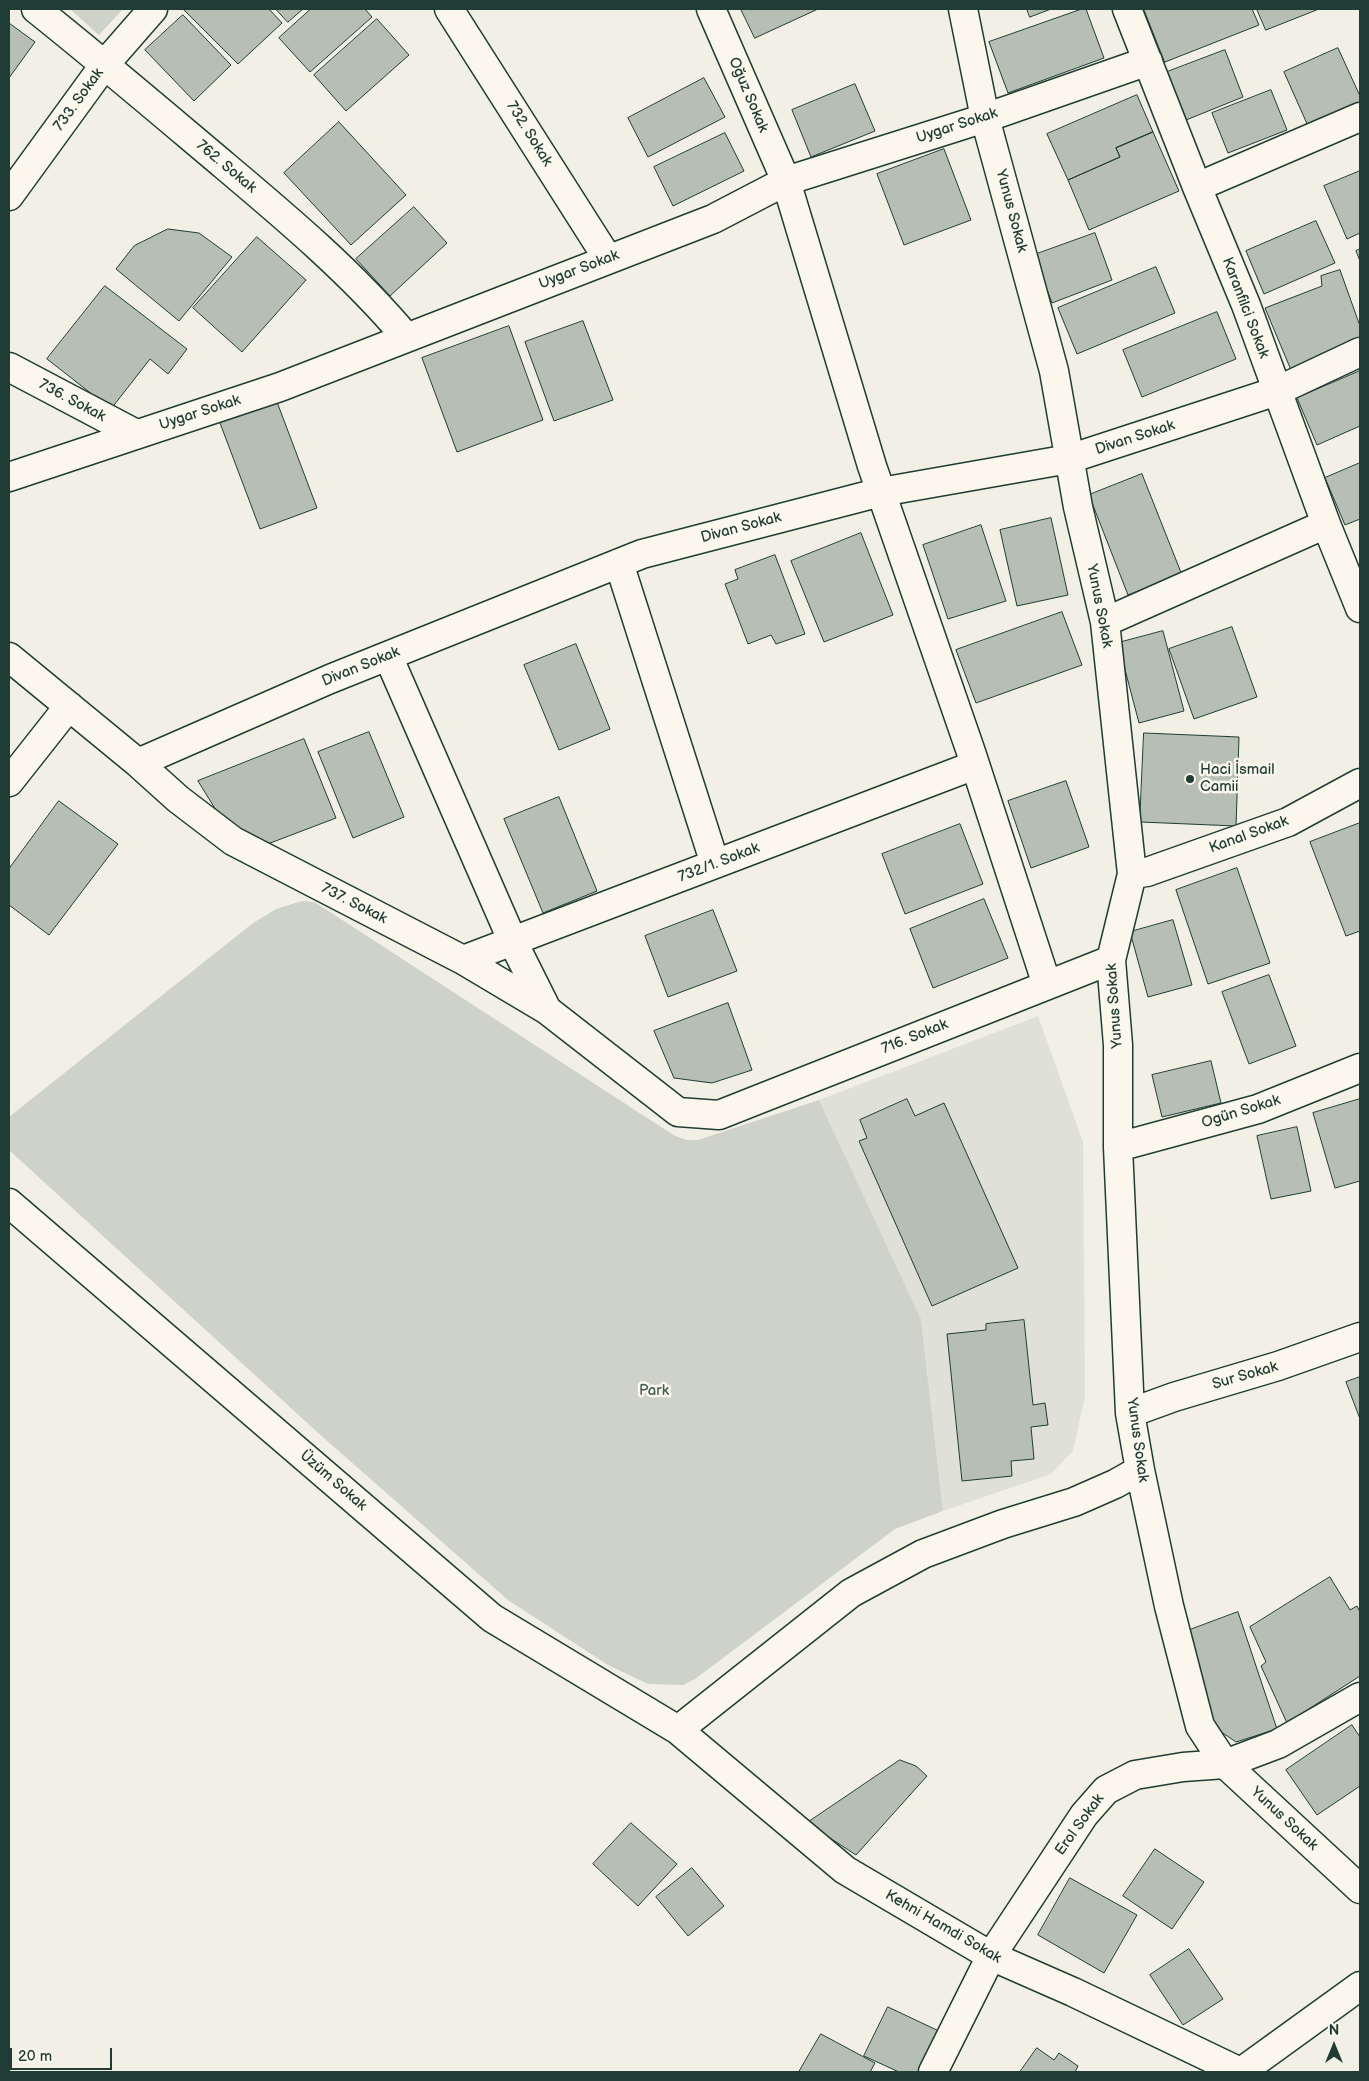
<!DOCTYPE html>
<html>
<head>
<meta charset="utf-8">
<style>
	body { margin:0 }
	#map { position:relative; width:1369px; height:2081px; overflow:hidden; background:#f2f0e5; font-family:"Balsamiq Sans",sans-serif }
	canvas { display:block }
	.frame { position:absolute; inset:0; border:10px solid #1f3d34; pointer-events:none }
	.north { position:absolute; left:1309px; top:2021px; width:50px; height:50px; -webkit-text-stroke:4px #fbf7ec; paint-order:stroke; rotate:0deg; font-size:14px; font-weight:700; line-height:20px; text-align:center; color:#1f3d34 }
	.north::after { content:''; display:block; margin:auto; width:18px; height:22px; background:#1f3d34; clip-path:polygon(50% 0,100% 100%,50% 72%,0 100%) }
	.scale { position:absolute; left:10px; top:2048px; width:102px; height:22px; box-sizing:border-box; border:2px solid #1f3d34; border-top:0; padding-left:6px; font-size:15px; line-height:18px; white-space:nowrap; color:#1f3d34; -webkit-text-stroke:4px #fbf7ec; paint-order:stroke }
</style>
</head>
<body>
<div id="map">
<canvas width="1369" height="2081"></canvas>
<div class="frame"></div>
<div class="north">N</div>
<div class="scale">20 m</div>
</div>
<script>
const g = document.querySelector('canvas').getContext('2d');
g.lineJoin = 'round';
function fill(path, color) { g.fillStyle = color; g.fill(path, 'evenodd'); }
function strokePath(path, color, width, dash) { g.strokeStyle = color; g.lineWidth = width; g.lineCap = dash ? 'butt' : 'round'; g.setLineDash(dash || []); g.stroke(path); }
function label(font, color, halo, rows, align = 'center') {
  g.font = font + ' "Balsamiq Sans",sans-serif'; g.lineWidth = 5; g.setLineDash([]); g.textBaseline = 'middle'; g.strokeStyle = halo; g.fillStyle = color; for (const [text, x, y, turn = 0] of rows) {
    g.save(); g.translate(x, y); g.rotate((+turn || 0) * Math.PI / 180); g.textAlign = isNaN(turn) ? turn : align; if (halo) g.strokeText(text, 0, 0); g.fillText(text, 0, 0); g.restore();
  }
}
const built = new Path2D(`
	M1038,1016L1083,1142L1085,1396L1073,1451L1051,1474L943,1511L921,1319L819,1100Z`);
const green = new Path2D(`
	M70,9H123L99,35Z
	M302,901L314,902L330,912L675,1136L687,1140H698L819,1100L921,1319L943,1511L895,1529L695,1679L683,1685L648,1684L608,1665L508,1600L316,1431L9,1150V1117L253,923L276,909Z`);
const building = new Path2D(`
	M185,9H269L282,23L238,64L184,10Z
	M276,9H303L288,22Z
	M311,9H365L372,17L310,72L279,38Z
	M741,9H818L755,38Z
	M1027,9H1051L1030,17Z
	M1082,9H1086L1104,58L1008,93L989,42Z
	M1144,9H1252L1259,25L1165,62Z
	M1257,9H1319L1266,30Z
	M183,15L231,65L194,101L145,50Z
	M377,19L409,55L346,111L314,75Z
	M9,23L35,42L9,78Z
	M1338,48L1360,96V103L1308,126L1284,72Z
	M1225,50L1243,97L1186,120L1167,72Z
	M704,78L725,117L648,157L628,118Z
	M855,84L875,131L811,157L792,110Z
	M1271,90L1287,130L1228,153L1212,113Z
	M1137,95L1153,132L1116,148L1120,157L1068,180L1047,134Z
	M339,122L406,195L351,245L284,173Z
	M1153,132L1179,191L1089,230L1068,180L1120,157L1116,148Z
	M725,133L744,171L673,206L654,167Z
	M944,149L971,220L904,245L877,174Z
	M1360,171V233L1347,239L1324,186Z
	M414,207L447,243L390,296L356,259Z
	M1316,221L1335,263L1264,294L1246,251Z
	M168,229L199,233L232,257L179,321L116,269L134,246Z
	M1095,233L1112,280L1052,303L1034,255Z
	M257,237L306,280L242,352L193,308Z
	M1360,249V261L1356,251Z
	M1156,267L1175,313L1077,354L1058,308Z
	M1340,270L1360,326V342L1291,370L1265,308L1322,286L1321,276Z
	M105,286L187,349L168,374L150,359L111,409L47,359Z
	M1217,312L1236,359L1142,397L1123,350Z
	M583,321L613,400L554,421L525,342Z
	M509,326L543,420L457,452L422,358Z
	M1360,371V426L1317,445L1297,398Z
	M277,402L317,508L260,529L220,423Z
	M1360,463V519L1345,525L1325,478Z
	M1142,474L1182,575L1128,595L1089,495Z
	M1051,518L1068,595L1017,606L1000,530Z
	M981,525L1006,601L948,619L923,545Z
	M861,533L893,615L824,642L791,561Z
	M775,555L805,634L776,644L771,635L748,644L725,584L738,579L735,570Z
	M1062,612L1082,665L976,703L956,650Z
	M1232,627L1257,697L1194,719L1169,649Z
	M1163,631L1184,711L1139,723L1118,643Z
	M576,644L610,729L559,750L524,665Z
	M369,732L404,817L353,838L318,752Z
	M1144,733L1239,737L1236,826L1140,822Z
	M304,739L336,818L265,845L219,815L198,781Z
	M1066,781L1089,847L1031,868L1008,801Z
	M559,797L597,891L543,913L504,819Z
	M59,801L118,844L49,935L9,905V869Z
	M1360,823V931L1346,936L1310,842Z
	M960,824L983,884L905,914L882,854Z
	M1237,868L1270,963L1208,984L1176,890Z
	M984,899L1008,958L933,988L910,929Z
	M713,910L737,971L668,997L645,936Z
	M1173,920L1192,985L1148,997L1130,932Z
	M1269,975L1296,1046L1249,1064L1222,992Z
	M728,1003L752,1070L712,1083L674,1078L654,1031Z
	M1211,1061L1221,1103L1162,1117L1152,1075Z
	M907,1099L915,1116L944,1103L1018,1268L932,1306L859,1141L867,1138L860,1120Z
	M1360,1099V1181L1335,1188L1313,1113Z
	M1297,1127L1311,1191L1271,1199L1257,1136Z
	M1024,1320L1033,1405L1045,1403L1048,1425L1031,1427L1034,1459L1011,1461L1012,1476L962,1481L947,1334L986,1330V1324Z
	M1360,1377V1419L1346,1382Z
	M1330,1577L1350,1610L1357,1606L1360,1612V1676L1287,1723L1261,1666L1266,1662L1250,1627Z
	M1238,1612L1277,1729L1236,1742L1214,1727L1187,1631Z
	M1352,1725L1360,1737V1786L1317,1815L1286,1770Z
	M900,1760L916,1766L927,1776L856,1855L807,1823Z
	M631,1823L677,1864L638,1906L593,1864Z
	M1155,1849L1204,1882L1172,1929L1123,1896Z
	M692,1868L724,1906L688,1936L656,1897Z
	M1070,1878L1137,1915L1104,1973L1038,1935Z
	M1189,1949L1223,1999L1183,2025L1150,1975Z
	M888,2007L941,2032L922,2072H899L864,2056Z
	M821,2034L875,2063L870,2072H799Z
	M1037,2048L1054,2060L1059,2053L1078,2066L1075,2072H1020Z`);
const minor = new Path2D(`
	M36,9C100,60 162,113 225,166C288,219 353,274 406,337
	M449,9L608,259
	M711,9L786,181L872,466L971,752L1047,985
	M963,9L985,118L1054,371L1078,507L1105,622L1132,874L1111,960L1118,1045V1147L1130,1413L1140,1470L1169,1606L1200,1726L1225,1764L1360,1889
	M1127,9L1197,187L1246,305L1326,524L1360,608
	M1197,187L1360,117
	M9,196L105,64L153,9
	M9,367L136,434
	M9,477L280,387L713,219L786,181L985,118L1148,61
	M619,563L715,864
	M1105,622L1326,524
	M388,656L513,942L547,1010
	M9,657L138,763L178,799L233,841L463,960L547,1010L678,1112L719,1115L1111,960
	M138,763L330,679L642,554L881,492L1069,459L1277,391L1360,352
	M9,782L69,706
	M1132,874L1147,872L1288,822L1360,783
	M463,960L975,765
	M1118,1147L1258,1109L1360,1068
	M9,1203L492,1618L678,1730L845,1870L991,1956L1073,1992L1240,2072
	M1130,1413L1174,1397L1278,1366L1360,1337
	M678,1730L851,1593L923,1554L1003,1524L1074,1502L1115,1484L1140,1470
	M933,2072L991,1956L1084,1815L1106,1790L1135,1775L1183,1767L1225,1764L1278,1744L1360,1697
	M1241,2072L1360,1986`);
const markers = [
	[1190,779,5,"#1f3d34"]
];
const streetNames = [
	["Oğuz Sokak",748,95,67],
	["733. Sokak",79,100,-54],
	["Uygar Sokak",957,126,-18],
	["732. Sokak",529,134,58],
	["762. Sokak",226,167,40],
	["Yunus Sokak",1011,211,75],
	["Uygar Sokak",579,270,-21],
	["Karanfilci Sokak",1245,308,69],
	["736. Sokak",72,401,28],
	["Uygar Sokak",200,413,-18],
	["Divan Sokak",1135,438,-18],
	["Divan Sokak",741,528,-15],
	["Yunus Sokak",1099,606,79],
	["Divan Sokak",361,667,-22],
	["Kanal Sokak",1249,835,-20],
	["732/1. Sokak",719,863,-21],
	["737. Sokak",354,904,27],
	["Yunus Sokak",1115,1006,-94],
	["716. Sokak",915,1037,-22],
	["Ogün Sokak",1241,1112,-17],
	["Sur Sokak",1245,1376,-16],
	["Yunus Sokak",1137,1440,82],
	["Üzüm Sokak",333,1481,41],
	["Yunus Sokak",1284,1819,43],
	["Erol Sokak",1080,1825,-54],
	["Kehni Hamdi Sokak",943,1927,30]
];
const poiNames = [
	["Haci İsmail",1200,770],
	["Camii",1200,787]
];
const parkNames = [
	["Park",654,1391]
];
fill(built, '#e0e1d6');
fill(green, '#cfd2c8');
fill(building, '#b7beb3');
strokePath(building, '#1f3d34', 1);
strokePath(minor, '#1f3d34', 31);
strokePath(minor, '#fbf7ec', 28);
for (const [x, y, r, color] of markers) { const dot = new Path2D(); dot.arc(x, y, r, 0, 2 * Math.PI); g.fillStyle = color; g.fill(dot); strokePath(dot, '#fbf7ec', 2); }
label('15px', '#1f3d34', '#fbf7ec', streetNames);
label('15px', '#1f3d34', '#fbf7ec', poiNames, 'left');
label('15px', '#425b52', '#fbf7ec', parkNames);
</script>
</body>
</html>
